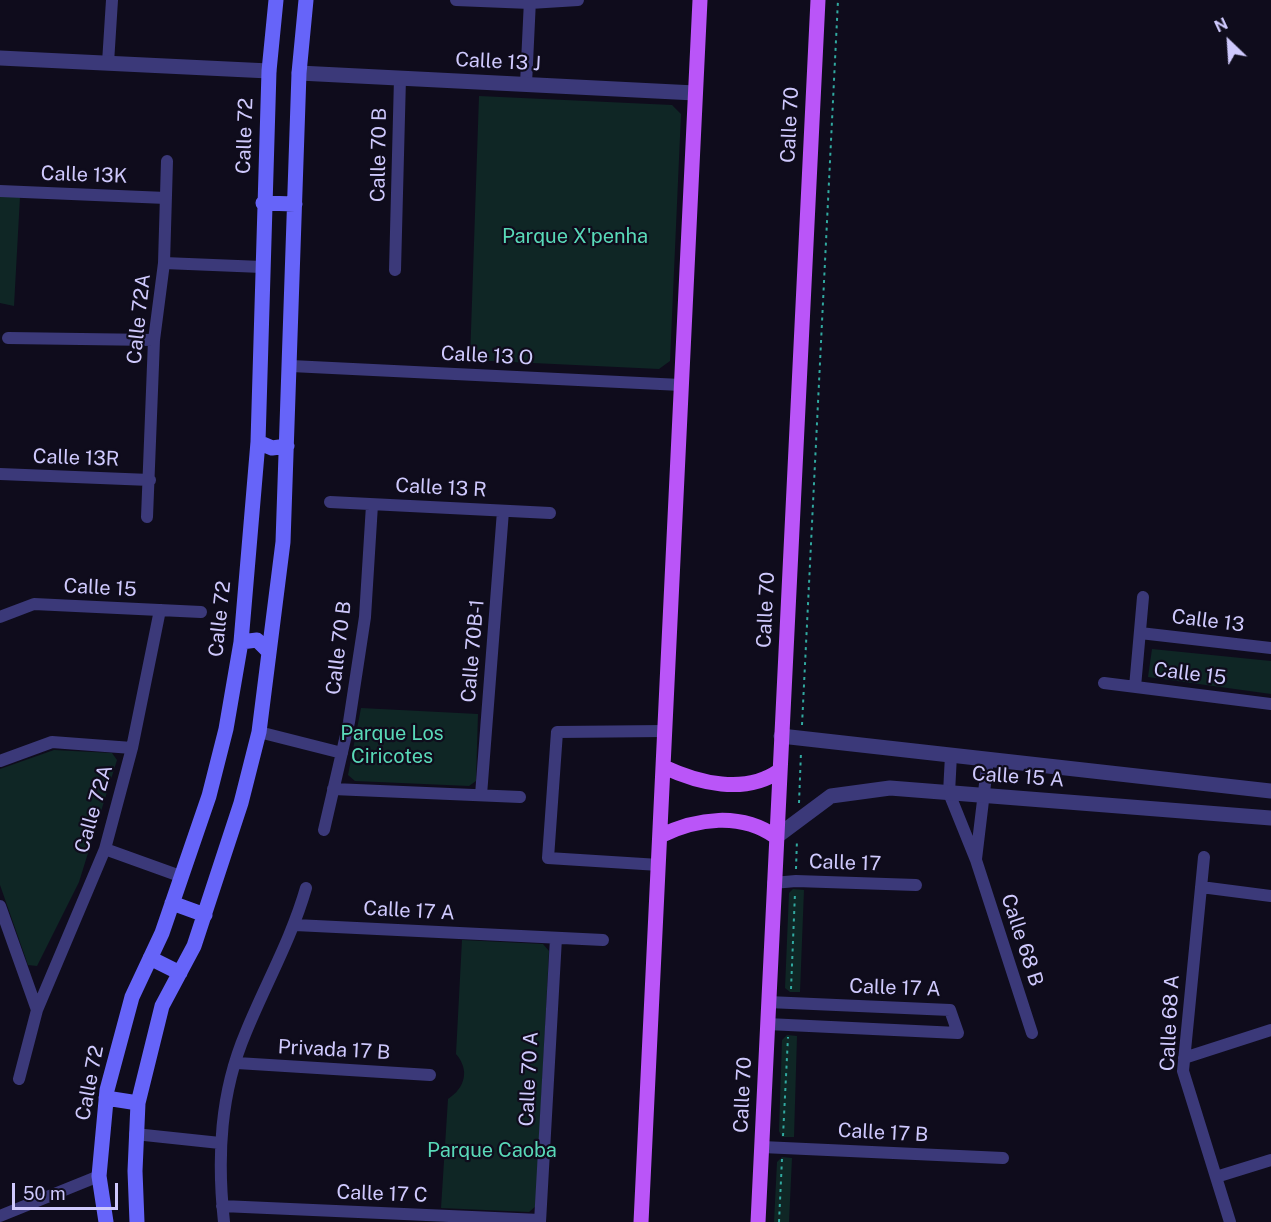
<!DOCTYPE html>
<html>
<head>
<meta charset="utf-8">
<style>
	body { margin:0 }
	#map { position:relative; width:1271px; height:1222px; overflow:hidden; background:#0f0c1c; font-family:"Public Sans",sans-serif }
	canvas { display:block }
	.north { position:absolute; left:1199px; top:12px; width:60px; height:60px; -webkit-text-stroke:4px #0f0c1c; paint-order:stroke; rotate:335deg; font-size:16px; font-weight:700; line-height:24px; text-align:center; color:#cfc9fd }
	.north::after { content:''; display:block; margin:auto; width:21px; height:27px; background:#cfc9fd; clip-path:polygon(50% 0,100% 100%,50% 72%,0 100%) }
	.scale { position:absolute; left:12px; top:1183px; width:106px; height:27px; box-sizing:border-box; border:3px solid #cfc9fd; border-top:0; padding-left:8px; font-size:18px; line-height:21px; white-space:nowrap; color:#cfc9fd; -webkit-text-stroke:4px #0f0c1c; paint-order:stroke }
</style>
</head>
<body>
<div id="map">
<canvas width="1271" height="1222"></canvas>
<div class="north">N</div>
<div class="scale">50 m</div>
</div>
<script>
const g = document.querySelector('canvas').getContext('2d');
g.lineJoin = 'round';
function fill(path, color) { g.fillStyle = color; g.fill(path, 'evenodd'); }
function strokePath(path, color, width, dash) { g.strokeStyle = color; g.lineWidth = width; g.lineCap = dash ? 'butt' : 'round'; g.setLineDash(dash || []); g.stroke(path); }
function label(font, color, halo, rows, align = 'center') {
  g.font = font + ' "Public Sans",sans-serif'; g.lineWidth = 4.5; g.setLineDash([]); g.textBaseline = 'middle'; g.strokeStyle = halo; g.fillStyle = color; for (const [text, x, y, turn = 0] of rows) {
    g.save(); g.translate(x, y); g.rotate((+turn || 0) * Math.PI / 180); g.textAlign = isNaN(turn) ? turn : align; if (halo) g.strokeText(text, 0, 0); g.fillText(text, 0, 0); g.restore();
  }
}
const green = new Path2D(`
	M479,96L672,105L681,114L670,361L659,369L470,360Z
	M0,197H20L14,306L0,303Z
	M1152,649L1271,661V694L1148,677Z
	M361,708L478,714L476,781L469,786L355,781L348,775Z
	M54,750L112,753L117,760L79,882L37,966L28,965L0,885V769Z
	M793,889L804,890L800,992H790L785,988L789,893Z
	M462,940L543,944L549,951L536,1206L529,1212L441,1208L448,1099C465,1088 470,1070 456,1054Z
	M787,1035L797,1036L794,1137H782L779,1131L782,1040Z
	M782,1157L792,1158L789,1222H774L777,1162Z`);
const path = new Path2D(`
	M802,725L838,0
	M799,803L801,752
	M796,869L797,839
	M791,989L795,893
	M783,1136L788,1037
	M779,1222L782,1159`);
const minor = new Path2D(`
	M456,0L530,3L578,0
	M108,63L112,0
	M526,84L530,0
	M0,191L166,198
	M164,263L262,267
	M395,270L400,78
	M8,338L154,340
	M291,366L681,385
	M0,474L150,480
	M330,502L550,513
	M147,517L154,340L164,263L167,161
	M0,617L34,604L201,612
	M1140,633L1271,648
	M1104,683L1271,704
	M1135,687L1143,597
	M259,732L342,753
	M951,755L949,793L976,860L1032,1033
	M0,761L52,742L132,748
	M333,789L520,797
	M481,795L503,511
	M324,830L349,722L365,617L372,505
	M105,849L180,876
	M1204,857L1183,1071L1230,1222
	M976,859L988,759
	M659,865L548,858L557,732L665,731
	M773,883L796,881L916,885
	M1201,887L1271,896
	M0,906L37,1010
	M295,925L603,940
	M767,1024L958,1033L950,1010L768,1002
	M1184,1058L1271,1030
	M237,1063L430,1075
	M19,1079L37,1010L105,849L132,748L160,610
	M135,1134L220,1143
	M762,1147L1003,1158
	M1216,1177L1271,1160
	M222,1206L540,1220
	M0,1216L99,1176
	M224,1222C217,1157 220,1093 246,1032C266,983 291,940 306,888
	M540,1222L556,938`);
const tertiary = new Path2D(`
	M0,58L269,71
	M299,73L695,93
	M781,736L1271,791
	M776,837L831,796L890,788L1271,818`);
const secondary = new Path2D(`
	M263,203L295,204
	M258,442L272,448L287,446
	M241,642L257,640L269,652
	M172,903L205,915
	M150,958L180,973
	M106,1098L138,1103
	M106,1222L99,1176L107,1090L132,997L162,933L209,796L226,729L241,642L258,442L269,71L276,0
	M137,1222L135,1171L138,1103L162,1006L194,946L241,803L259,732L283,542L299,73L306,0`);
const primary = new Path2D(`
	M664,767C698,783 745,795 779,771
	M660,836C697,818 741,812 776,837
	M641,1222L700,0
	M758,1222L818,0`);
const streetNames = [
	["Calle 13 J",498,62,3],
	["Calle 70",790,125,-87],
	["Calle 72",245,136,-88],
	["Calle 70 B",379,155,-89],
	["Calle 13K",84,175,2],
	["Calle 72A",139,319,-84],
	["Calle 13 O",487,356,3],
	["Calle 13R",76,458,2],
	["Calle 13 R",441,488,3],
	["Calle 15",100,588,3],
	["Calle 70",766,610,-87],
	["Calle 72",220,619,-84],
	["Calle 13",1208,621,7],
	["Calle 70 B",339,648,-83],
	["Calle 70B-1",473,651,-85],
	["Calle 15",1190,674,7],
	["Calle 15 A",1018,777,4],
	["Calle 72A",94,809,-74],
	["Calle 17",845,863,2],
	["Calle 17 A",409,911,3],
	["Calle 68 B",1022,940,72],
	["Calle 17 A",895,988,2],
	["Calle 68 A",1170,1023,-87],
	["Privada 17 B",334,1050,3],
	["Calle 70 A",529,1079,-87],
	["Calle 72",90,1083,-79],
	["Calle 70",743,1095,-87],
	["Calle 17 B",883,1133,3],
	["Calle 17 C",382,1194,2]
];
const parkNames = [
	["Parque X'penha",575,237],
	["Parque Los",392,734],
	["Ciricotes",392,757],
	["Parque Caoba",492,1151]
];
fill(green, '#0f2625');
strokePath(path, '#31a9a0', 2, [3, 4.5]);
strokePath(minor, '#3b3979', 12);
strokePath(tertiary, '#3b3979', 15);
strokePath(secondary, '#6664f9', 15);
strokePath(primary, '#ba55f8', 15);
label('20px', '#cfc9fd', '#0f0c1c', streetNames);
label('20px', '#59d9b8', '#0f0c1c', parkNames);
</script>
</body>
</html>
